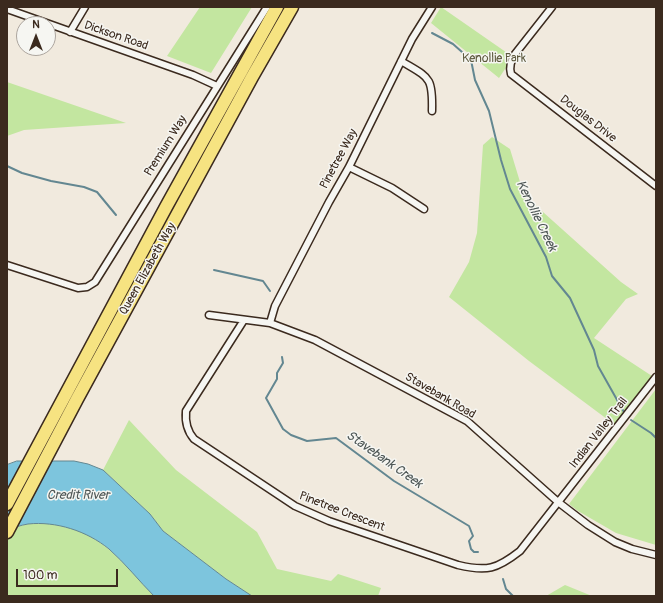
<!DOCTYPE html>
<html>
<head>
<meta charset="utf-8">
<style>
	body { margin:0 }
	#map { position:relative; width:663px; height:603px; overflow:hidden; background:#f1eade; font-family:Pangolin,sans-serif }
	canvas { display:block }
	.frame { position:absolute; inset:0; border:8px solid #3b2a1e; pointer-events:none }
	.north { position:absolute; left:16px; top:16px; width:40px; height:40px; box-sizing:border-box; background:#f6f6f2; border:1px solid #aba49d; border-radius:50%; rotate:0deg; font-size:11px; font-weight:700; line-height:16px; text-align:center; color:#3b2a1e }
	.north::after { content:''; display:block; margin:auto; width:14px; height:18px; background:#3b2a1e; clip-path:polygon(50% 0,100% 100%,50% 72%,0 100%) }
	.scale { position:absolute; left:16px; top:569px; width:102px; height:18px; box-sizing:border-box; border:2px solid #3b2a1e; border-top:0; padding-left:5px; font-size:12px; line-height:14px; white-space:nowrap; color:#3b2a1e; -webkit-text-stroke:3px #f6f6f2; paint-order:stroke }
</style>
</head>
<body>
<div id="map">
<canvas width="663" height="603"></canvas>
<div class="frame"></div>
<div class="north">N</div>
<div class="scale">100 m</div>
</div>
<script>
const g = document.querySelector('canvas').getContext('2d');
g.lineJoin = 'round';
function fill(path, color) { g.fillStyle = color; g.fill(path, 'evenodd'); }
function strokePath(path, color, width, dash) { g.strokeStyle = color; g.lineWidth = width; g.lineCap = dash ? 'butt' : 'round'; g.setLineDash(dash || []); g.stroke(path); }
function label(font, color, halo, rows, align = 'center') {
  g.font = font + ' Pangolin,sans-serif'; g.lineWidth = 3; g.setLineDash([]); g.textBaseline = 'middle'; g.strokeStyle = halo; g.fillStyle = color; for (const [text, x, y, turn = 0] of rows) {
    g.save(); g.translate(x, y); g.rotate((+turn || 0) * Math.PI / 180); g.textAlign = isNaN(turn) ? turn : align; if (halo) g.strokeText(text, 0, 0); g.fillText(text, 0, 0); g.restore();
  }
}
const green = new Path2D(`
	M200,7H252L211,73L167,56Z
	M441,7L513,57L499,78L431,23Z
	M7,82L126,123L24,130L7,136Z
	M492,137L510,149L524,195L621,282L638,294L626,299L594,338L652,376L615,425L529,361L449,297L469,262L477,233L483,145Z
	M656,389V545L616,533L578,511L569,504Z
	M129,420L176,470L257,532L277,569L331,581L338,574L381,588L378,596H252L226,579L163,531L150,514L103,470Z
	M49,523C58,526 68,527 77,530C109,542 131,572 154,596H7V529L28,524Z
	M565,585L592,596H546Z`);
const water = new Path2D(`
	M17,461H74L88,464L103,470L150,514L163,531L226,579L252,596H154C139,581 125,563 109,549C87,531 56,521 28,524C21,525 14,528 7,529V465Z`);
const stream = new Path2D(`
	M432,33L453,44L471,60L475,80L489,111L501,160L510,189L546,257L552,276L570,298L594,350L598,366L625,414
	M7,166L22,173L51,181L84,187L97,192L116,215
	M214,270L263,281L270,291
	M282,357L283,363L277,373V379L266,398L283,429L291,435L307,441L336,438L394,481L469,526L473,536L469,541L471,549L474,552H478
	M631,420L651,433L656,438
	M503,579L506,589L513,596`);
const street = new Path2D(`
	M552,7L515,54C511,61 509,66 511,74L656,186
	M7,9L193,75L217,86
	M70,32L85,7
	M401,61C429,78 433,76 432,111
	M349,167L392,188L424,209
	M7,265L78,288L87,287L95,282L267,7
	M209,315L270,323L315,340L467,421L558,502L588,525L615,542L632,549L656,555
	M244,320L186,411C185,422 187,431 194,439L295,506L329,521L458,565C487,572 497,569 520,551L656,377
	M270,323L275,306L329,202L349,167L412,39L432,7`);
const highway = new Path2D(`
	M7,504L166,207L277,7
	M7,532L77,399L252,77L292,7`);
const streetNames = [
	["Dickson Road",116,36,19],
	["Douglas Drive",588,119,38],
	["Premium Way",166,146,-58],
	["Pinetree Way",339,159,-62],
	["Queen Elizabeth Way",148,269,-61],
	["Stavebank Road",440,396,30],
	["Indian Valley Trail",599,433,-52],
	["Pinetree Crescent",342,512,21]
];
const parkNames = [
	["Kenollie Park",494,59]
];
const waterNames = [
	["Kenollie Creek",536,216,64],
	["Stavebank Creek",384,460,35],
	["Credit River",78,496]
];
fill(green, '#c3e6a0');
fill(water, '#7dc5dd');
strokePath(water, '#638791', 1);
strokePath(stream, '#638791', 2);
strokePath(street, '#3b2a1e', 9);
strokePath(highway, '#3b2a1e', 15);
strokePath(street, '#f6f6f2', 6);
strokePath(highway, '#f6e381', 12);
label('12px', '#3b2a1e', '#f6f6f2', streetNames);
label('12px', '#5d593e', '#f6f6f2', parkNames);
label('italic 13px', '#4f5857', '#f6f6f2', waterNames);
</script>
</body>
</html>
